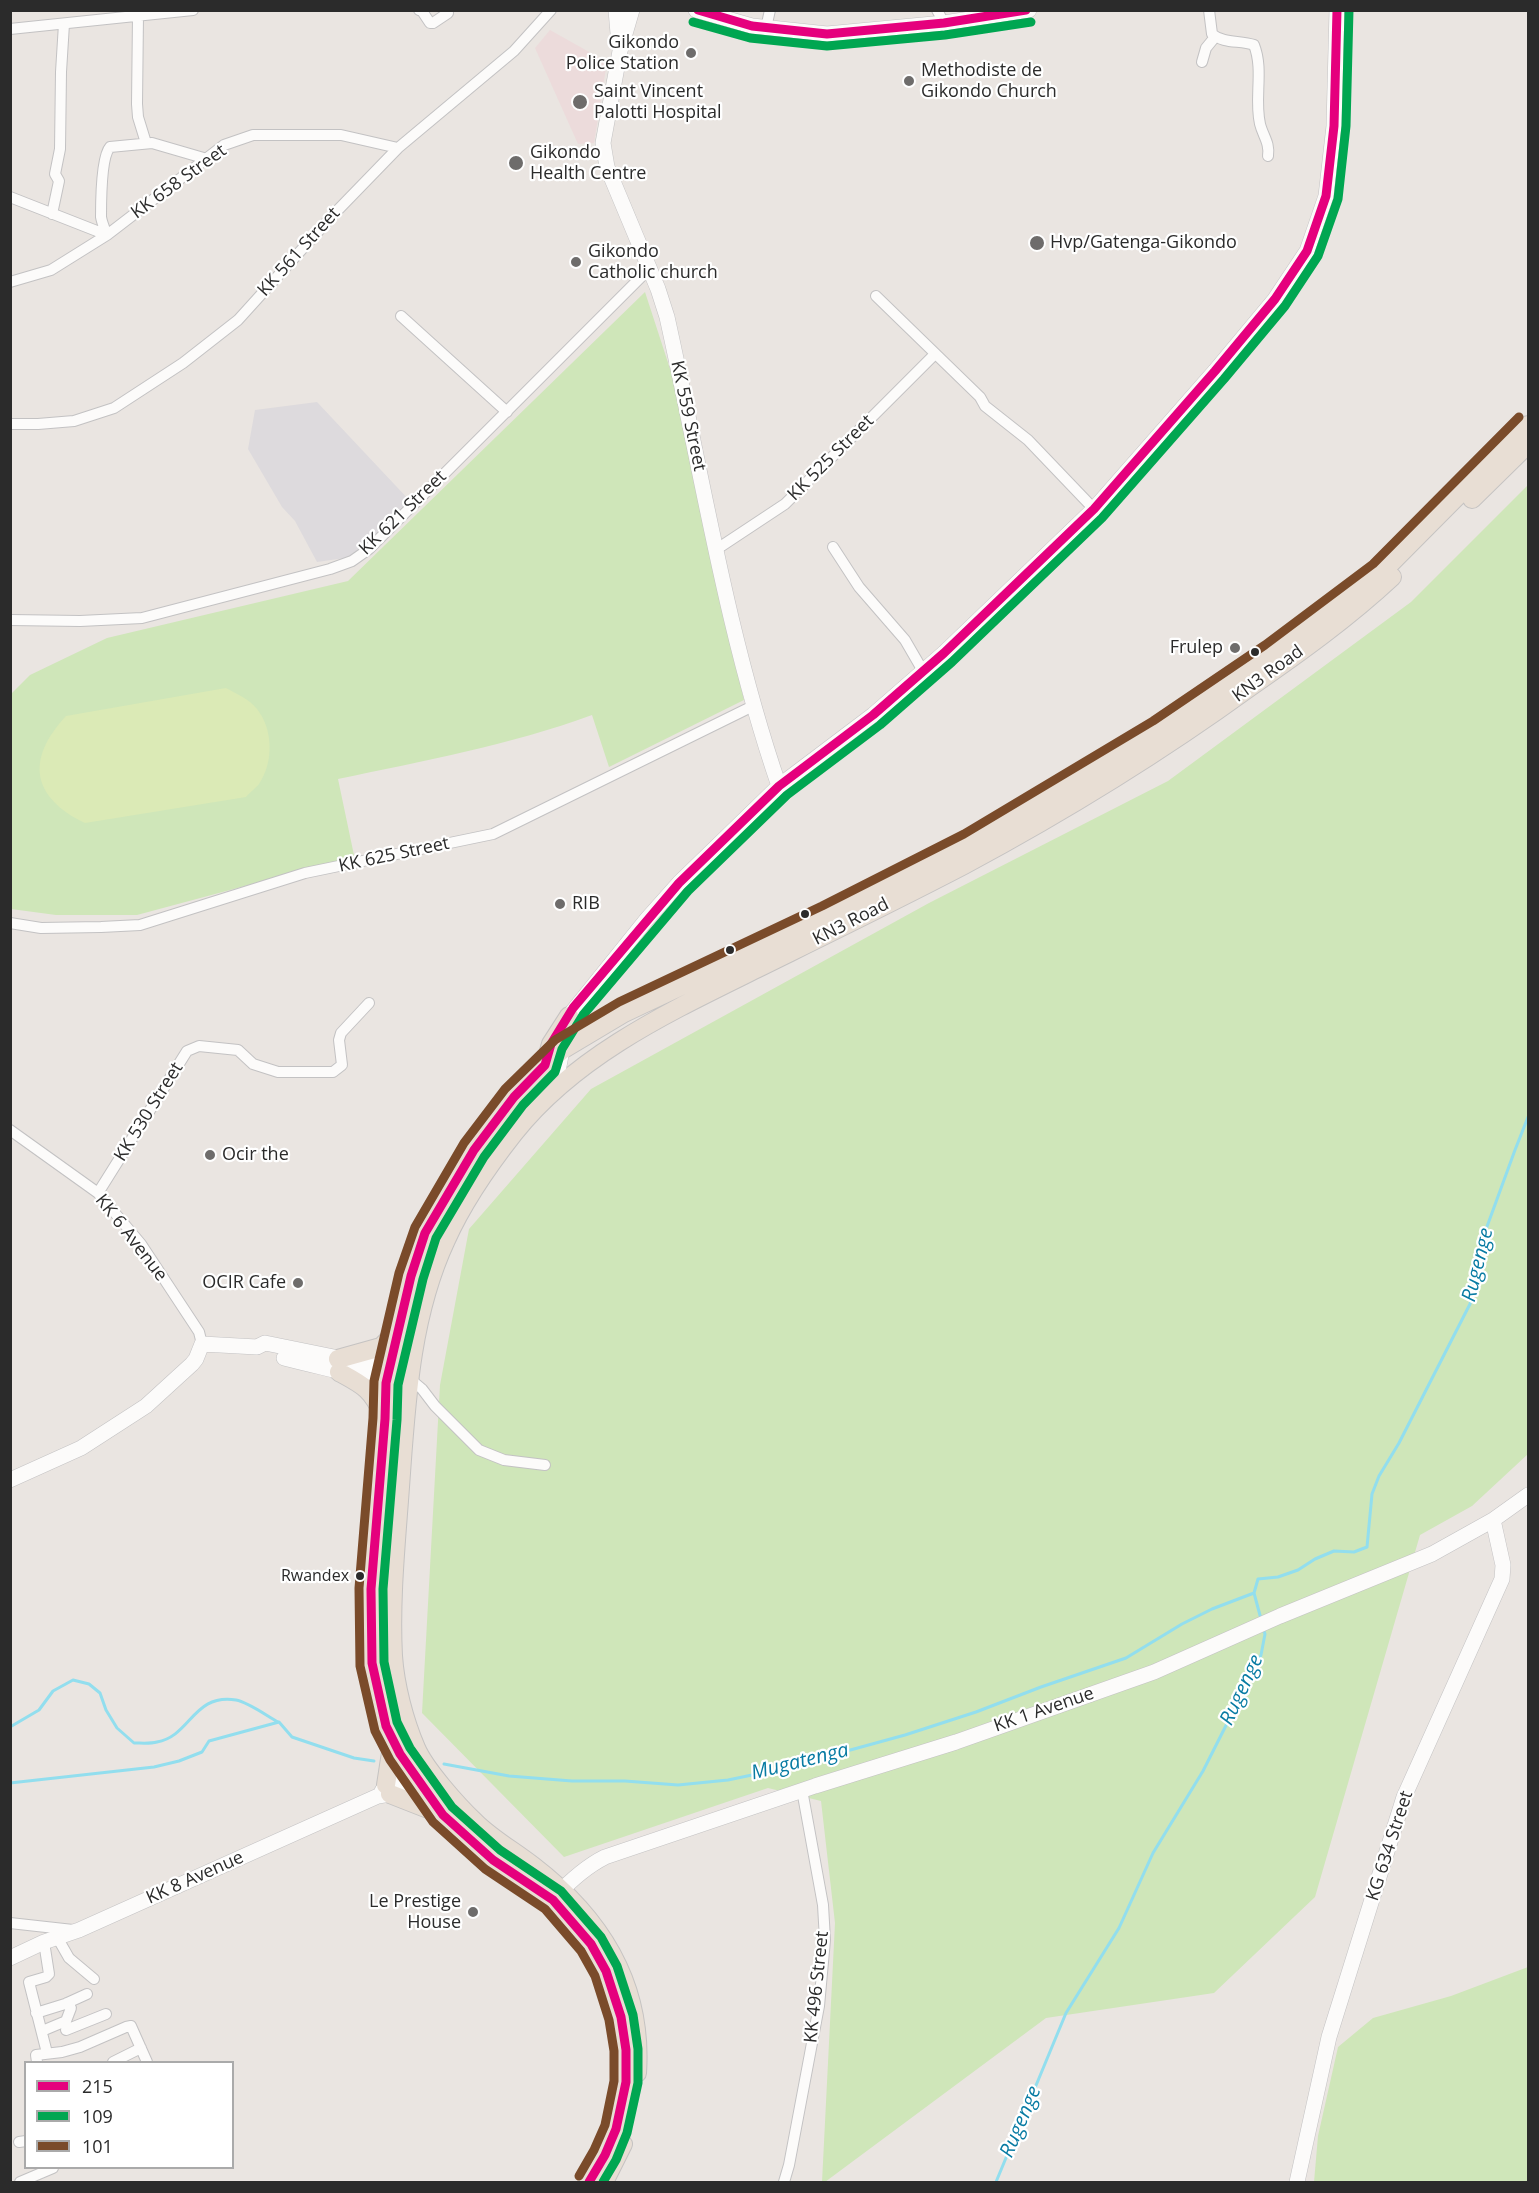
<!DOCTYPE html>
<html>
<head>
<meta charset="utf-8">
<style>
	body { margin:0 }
	#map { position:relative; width:1539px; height:2193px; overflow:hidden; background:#eae5e1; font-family:"Open Sans",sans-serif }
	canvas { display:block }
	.frame { position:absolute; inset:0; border:12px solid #2b2b2b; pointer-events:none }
	.legend { position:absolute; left:24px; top:2061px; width:210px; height:108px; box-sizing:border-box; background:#fff; border:2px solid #aaa; margin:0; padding:8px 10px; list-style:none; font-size:18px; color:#2b2b2b }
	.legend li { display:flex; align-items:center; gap:12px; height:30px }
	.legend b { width:30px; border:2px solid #aaa }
</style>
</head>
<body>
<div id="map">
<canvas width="1539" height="2193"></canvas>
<div class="frame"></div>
<ul class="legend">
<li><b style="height:8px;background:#e5007d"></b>215</li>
<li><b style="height:8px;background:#00a651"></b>109</li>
<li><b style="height:8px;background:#7a4b2a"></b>101</li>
</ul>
</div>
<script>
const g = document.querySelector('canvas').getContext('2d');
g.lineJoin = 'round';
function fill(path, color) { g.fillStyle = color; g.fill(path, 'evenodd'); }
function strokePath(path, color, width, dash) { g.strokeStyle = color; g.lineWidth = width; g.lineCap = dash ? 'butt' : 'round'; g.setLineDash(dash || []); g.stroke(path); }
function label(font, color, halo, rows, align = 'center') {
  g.font = font + ' "Open Sans",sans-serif'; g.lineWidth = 4.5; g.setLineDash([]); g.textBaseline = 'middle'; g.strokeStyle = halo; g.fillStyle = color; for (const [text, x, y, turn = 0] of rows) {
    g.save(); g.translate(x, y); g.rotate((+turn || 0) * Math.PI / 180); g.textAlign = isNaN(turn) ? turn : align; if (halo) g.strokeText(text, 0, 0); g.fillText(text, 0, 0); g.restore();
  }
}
const industrial = new Path2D(`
	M317,402L411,502L359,556L317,562L295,521L282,507L248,449L255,410Z`);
const medical = new Path2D(`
	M550,30L607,62L594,143L578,144L535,48Z`);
const green = new Path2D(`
	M645,292L673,378L744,700L609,767L592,715C510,745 423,761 338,779L355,860L297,872L137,915H56L11,909V694L30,675L107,638L348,581Z
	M1528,485V1454L1472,1506L1420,1535L1315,1897L1214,1993L1046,2018L825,2182H822L835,1923L821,1801L768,1788L564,1857L422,1713L440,1385L469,1229L591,1089L929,903L1168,781L1411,602Z
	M1528,1967V2182H1314L1318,2136L1338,2047L1373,2018L1451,1996Z`);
const pitch = new Path2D(`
	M226,688C237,694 249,699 257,709C273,729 274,762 259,784C256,788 250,792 246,797L85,823C31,797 26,759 66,716Z`);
const stream = new Path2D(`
	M1261,1619L1254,1593L1258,1579L1278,1577L1298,1570L1315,1559L1334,1551L1354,1552L1367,1547L1372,1494L1379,1476L1399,1443L1470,1304L1485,1232L1515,1150L1528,1117
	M10,1727L39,1710L53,1691L73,1680L89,1684L100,1693L106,1710L117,1728L134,1743C141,1743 150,1744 157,1742C191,1736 193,1693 236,1700C248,1702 267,1716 278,1722
	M444,1764L509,1776L572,1781H625L678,1785L728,1780L781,1769L905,1735L976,1712L1041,1687L1126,1658L1182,1624L1212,1609L1254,1593
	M10,1783L154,1767L179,1761L202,1752L209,1741L279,1722L292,1737L354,1758L374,1761
	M996,2182L1066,2013L1119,1928L1153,1853L1203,1771L1249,1680L1261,1655L1265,1634L1263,1628`);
const minor = new Path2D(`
	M419,10L422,11L430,23H433L448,13
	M937,10L944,23
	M1209,10L1212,34C1224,44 1240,40 1254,45C1264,70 1254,98 1260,124C1263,136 1270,143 1268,156
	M138,16L137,104L138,117L146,143
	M766,28L770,10
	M10,29L193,10
	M1202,62L1206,48L1215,37
	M10,197L107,235C105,230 102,223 101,217C101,203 101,157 110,147L152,143L207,159
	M52,214L59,181L55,174L60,149L61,72L64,24
	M10,282L51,270L107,235L224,145L253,135H341L398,148
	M876,296L980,397L985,406L1028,440L1094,509
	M401,316L507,412
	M10,424H38L74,421L114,408L183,363L238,320L333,215L398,148L514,51L551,10
	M833,547L859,587L905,640L923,671
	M717,549L785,504L935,354
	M10,620L80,621L142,618L330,569L352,561L369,549L649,269
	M10,923L41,928L101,927L140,925L305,873L493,834L755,705
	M10,1130L98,1193L141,1244L199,1332L202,1344
	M98,1193L187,1051L199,1046L238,1050L253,1064L278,1072H333L342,1065L339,1040L341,1033L369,1003
	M409,1378L422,1389L435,1406L479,1450L504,1460L545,1465
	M10,1923L73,1930
	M57,1937L69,1958L94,1979
	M44,1942L49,1974L46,1977L29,1982L47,2053
	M36,2013L65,2004L87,1994
	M66,2030L106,2014
	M42,2031L66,2021L71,2008L67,2003
	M37,2062L36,2055L62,2052L80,2047L126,2027L131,2026L147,2062
	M113,2062L141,2048
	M19,2142L26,2141
	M20,2182L53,2168
	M784,2182L789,2165L819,2006L825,1940L823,1905L802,1790`);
const secondary = new Path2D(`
	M616,10L619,45
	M632,10L620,51L603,143L607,167L658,289L667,317C702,474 727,635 779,786
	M696,10L752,26L827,34L944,23L1029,10
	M554,1092L562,1050L565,1025L569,1016L647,919L679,883L779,786L873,715L944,653L1094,509L1215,371L1275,299L1307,251L1326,196L1334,126L1337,10
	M284,1358C326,1369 368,1376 408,1392
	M10,1480L81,1448L146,1406L192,1364L196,1359L202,1344L257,1347L265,1343L388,1368L409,1378
	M382,1791C392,1778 407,1773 416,1759
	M555,1897C570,1881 585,1867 605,1857L815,1786L956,1742L1154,1672L1280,1616L1432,1554L1493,1520L1528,1495
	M10,1958L44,1942L79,1930L378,1796L390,1794L430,1780
	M1297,2182L1329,2037L1404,1797L1502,1579L1503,1565L1493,1520`);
const trunk = new Path2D(`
	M1472,499L1528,444
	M545,1065L551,1044L569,1016
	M338,1359L381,1347L396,1332
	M339,1372C363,1385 372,1389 383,1415
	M386,1785L392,1746L390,1739
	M390,1794L441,1814
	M637,2073C643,1985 602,1919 533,1866C514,1851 492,1839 475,1822C457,1805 425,1769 416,1748C404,1720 395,1685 393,1656C390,1600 396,1543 400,1487C406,1404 410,1317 446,1240C463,1202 488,1166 514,1133C576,1055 669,1012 756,969C825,935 895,901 964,865C1063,812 1159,753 1250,687C1299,653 1348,618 1392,577
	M589,2182L605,2155L616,2129L626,2082V2050L621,2017L606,1971L591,1944L553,1900L493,1860L443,1815L400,1754L386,1726L372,1663L371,1589L385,1419L386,1383L411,1276L425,1233L474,1150L514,1097L545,1065L562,1050L624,1013L827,917L970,845L1159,731L1272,655L1381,573L1528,425
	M604,2182L623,2144`);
const bus1 = new Path2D(`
	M698,10L752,26L827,34L944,23L1026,10
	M589,2182L605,2155L616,2129L626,2082V2050L621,2017L606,1971L591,1944L553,1900L493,1860L443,1815L400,1754L386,1726L372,1663L371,1589L385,1419L386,1383L411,1276L425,1233L474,1150L514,1097L545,1065L551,1044L573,1008L679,883L779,786L873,715L944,653L1094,509L1215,371L1275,299L1307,251L1326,196L1334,126L1337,10`);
const bus2 = new Path2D(`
	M693,22L750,38L827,46L945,35L1031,22
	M603,2182L616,2160L627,2133L638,2083V2049L633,2015L617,1966L601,1937L561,1891L500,1850L452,1807L410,1748L397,1722L384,1662L383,1589L397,1420L398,1385L423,1279L436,1238L484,1157L523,1105L555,1072L562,1049L583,1015L688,891L787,795L880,725L952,662L1102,518L1224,379L1285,306L1318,256L1338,199L1346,126L1349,10`);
const bus3 = new Path2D(`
	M579,2176L594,2150L605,2125L614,2081V2051L609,2020L595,1976L581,1951L545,1909L485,1869L433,1822L390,1760L375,1731L360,1666L359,1588L373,1418L374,1381L399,1273L415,1227L464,1143L505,1089L555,1040L619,1002L822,906L964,834L1153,721L1265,645L1373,564L1519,417`);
const markers = [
	[691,53,6,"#6e6c6b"],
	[909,81,6,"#6e6c6b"],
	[580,102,8,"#6e6c6b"],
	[516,163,8,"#6e6c6b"],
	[1037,243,8,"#6e6c6b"],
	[576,262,6,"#6e6c6b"],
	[1235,648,6,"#6e6c6b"],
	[1255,652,5,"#2b2b2b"],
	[560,904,6,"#6e6c6b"],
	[805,914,5,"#2b2b2b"],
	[730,950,5,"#2b2b2b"],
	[210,1155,6,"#6e6c6b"],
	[298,1283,6,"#6e6c6b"],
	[360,1576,5,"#2b2b2b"],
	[473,1912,6,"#6e6c6b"]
];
const busNames = [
	["Rwandex",349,1576]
];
const poiNames = [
	["Gikondo",679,43,"right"],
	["Police Station",679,64,"right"],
	["Methodiste de",921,71],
	["Gikondo Church",921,92],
	["Saint Vincent",594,92],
	["Palotti Hospital",594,113],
	["Gikondo",530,153],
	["Health Centre",530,174],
	["Hvp/Gatenga-Gikondo",1050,243],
	["Gikondo",588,252],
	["Catholic church",588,273],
	["Frulep",1223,648,"right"],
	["RIB",572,904],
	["Ocir the",222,1155],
	["OCIR Cafe",286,1283,"right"],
	["Le Prestige",461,1902,"right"],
	["House",461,1923,"right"]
];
const streetNames = [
	["KK 658 Street",179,182,-36],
	["KK 561 Street",299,252,-48],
	["KK 559 Street",688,416,78],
	["KK 525 Street",831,458,-45],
	["KK 621 Street",403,513,-44],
	["KN3 Road",1268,674,-36],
	["KK 625 Street",394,855,-12],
	["KN3 Road",851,922,-27],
	["KK 530 Street",149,1112,-58],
	["KK 6 Avenue",131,1238,52],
	["KK 1 Avenue",1044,1710,-19],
	["KG 634 Street",1390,1846,-72],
	["KK 8 Avenue",195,1878,-24],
	["KK 496 Street",817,1987,-84]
];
const waterNames = [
	["Rugenge",1478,1265,-76],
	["Rugenge",1242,1690,-65],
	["Mugatenga",800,1762,-14],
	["Rugenge",1021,2122,-67]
];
fill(industrial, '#dddadd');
fill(medical, '#ecdbdb');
fill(green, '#cfe6b9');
fill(pitch, '#dbeab6');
strokePath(stream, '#92deee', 3);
strokePath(minor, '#c3c2c3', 12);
strokePath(secondary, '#c3c2c3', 16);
strokePath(trunk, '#c5c3c2', 20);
strokePath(minor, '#fcfbfa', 10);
strokePath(secondary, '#fcfbfa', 15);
strokePath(trunk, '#e8ded4', 18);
strokePath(bus1, '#e5007d', 9);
strokePath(bus2, '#00a651', 9);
strokePath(bus3, '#7a4b2a', 9);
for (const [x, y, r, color] of markers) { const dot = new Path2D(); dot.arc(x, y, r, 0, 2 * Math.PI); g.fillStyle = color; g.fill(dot); strokePath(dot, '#fff', 2); }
label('16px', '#2b2b2b', '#fff', busNames, 'right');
label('18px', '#2b2b2b', '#fff', poiNames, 'left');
label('18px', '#2b2b2b', '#fff', streetNames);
label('italic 20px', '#087ba3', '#fff', waterNames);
</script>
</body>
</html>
